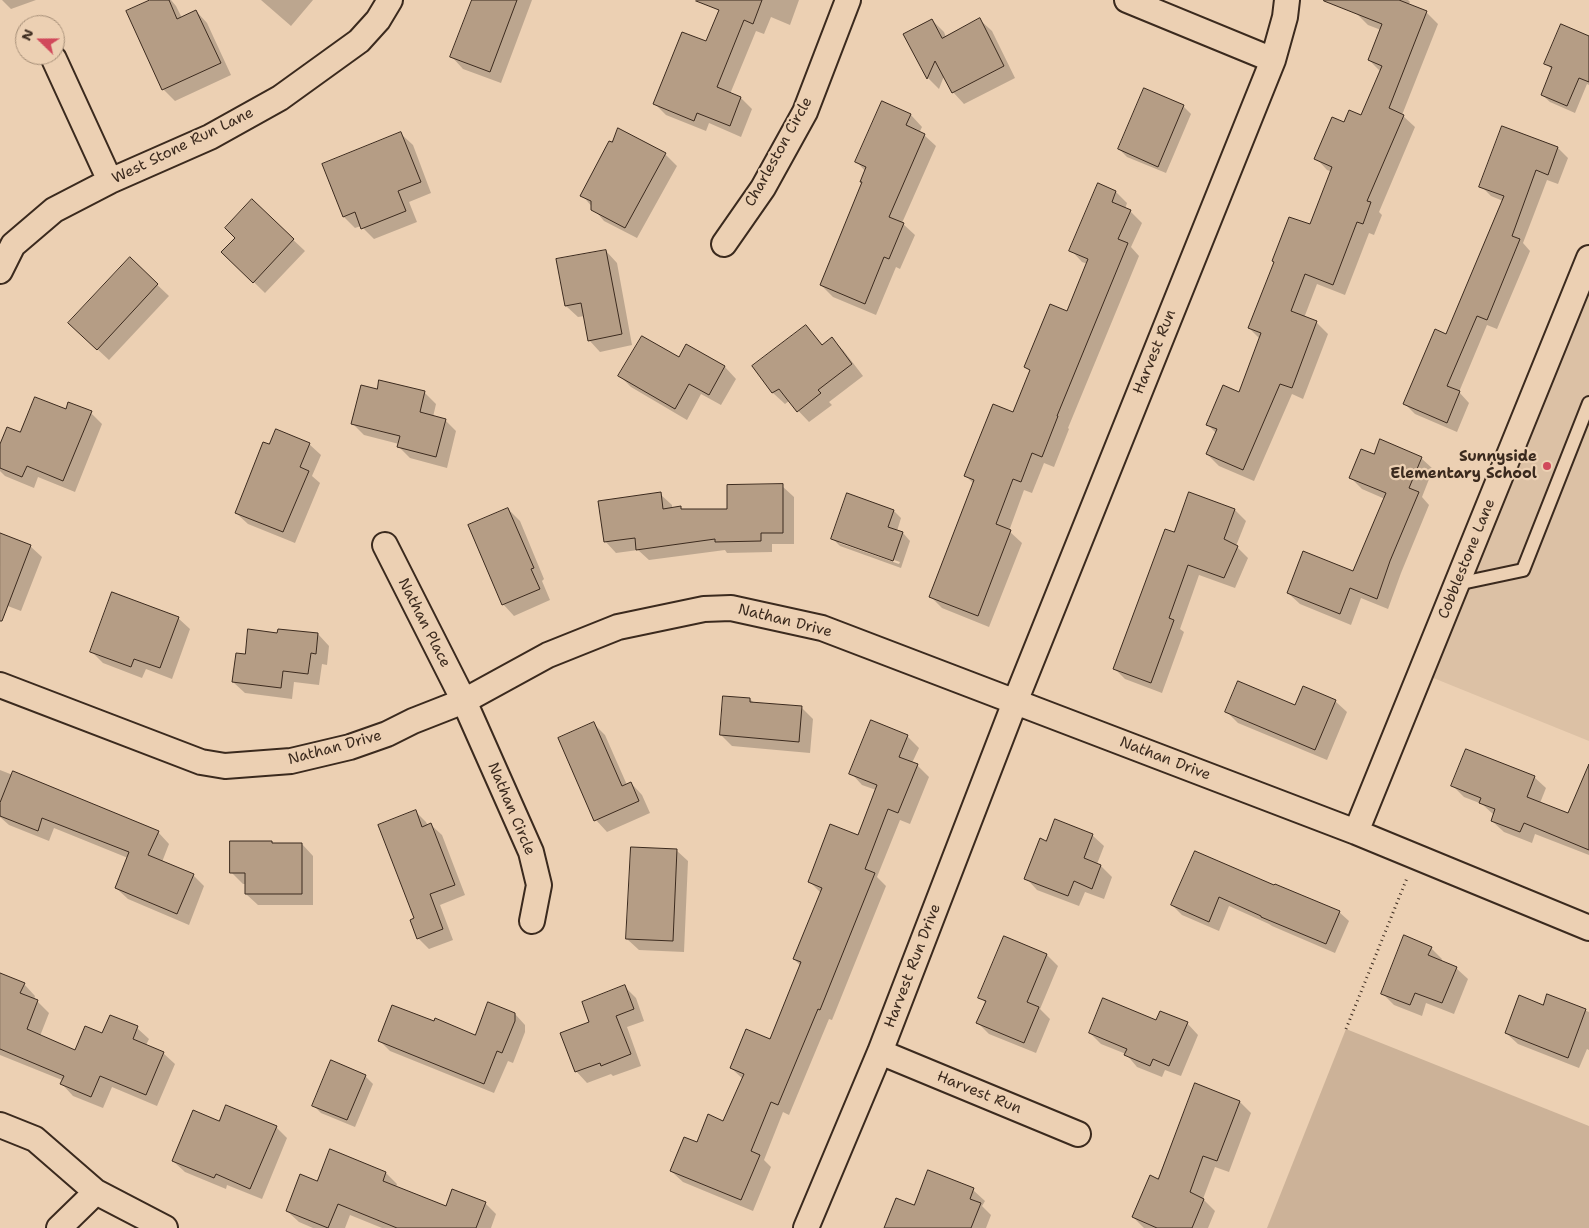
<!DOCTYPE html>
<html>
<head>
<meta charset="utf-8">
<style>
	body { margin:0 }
	#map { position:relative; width:1589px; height:1228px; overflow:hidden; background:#ecd0b3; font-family:"Shantell Sans",sans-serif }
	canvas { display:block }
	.north { position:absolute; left:15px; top:15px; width:50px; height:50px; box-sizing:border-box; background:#ecd0b3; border:1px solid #a58e77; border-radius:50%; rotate:292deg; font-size:14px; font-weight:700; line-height:20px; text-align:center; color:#3b2a1e }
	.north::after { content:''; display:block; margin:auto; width:18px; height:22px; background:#d1495b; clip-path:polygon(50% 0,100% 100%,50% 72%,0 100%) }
</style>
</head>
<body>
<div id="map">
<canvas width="1589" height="1228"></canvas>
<div class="north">N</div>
</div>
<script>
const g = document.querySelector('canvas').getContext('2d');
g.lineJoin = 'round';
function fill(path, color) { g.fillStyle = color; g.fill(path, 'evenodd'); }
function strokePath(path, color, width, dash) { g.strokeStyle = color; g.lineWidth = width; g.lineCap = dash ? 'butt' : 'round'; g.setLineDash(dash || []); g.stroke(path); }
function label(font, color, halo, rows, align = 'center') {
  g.font = font + ' "Shantell Sans",sans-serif'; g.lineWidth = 4.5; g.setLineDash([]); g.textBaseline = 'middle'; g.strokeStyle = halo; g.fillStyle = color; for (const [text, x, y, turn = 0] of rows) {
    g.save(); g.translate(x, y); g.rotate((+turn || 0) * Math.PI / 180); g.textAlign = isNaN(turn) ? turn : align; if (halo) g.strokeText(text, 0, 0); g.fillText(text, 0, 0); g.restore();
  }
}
const built = new Path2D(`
	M1589,260V741L1421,673Z`);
const green = new Path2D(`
	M1346,1029L1589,1126V1228H1267Z`);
const shadow = new Path2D(`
	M2,0H36L11,9Z
	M153,0H171L176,6L182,18L196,11L207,23L231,75L175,101L164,90L127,12Z
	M261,0H313L291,26Z
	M473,0H532L501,83L463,69L452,57Z
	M724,0H799L790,25L771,17L764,34L756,31L730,94L741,98L752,109L741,137L709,123L706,131L666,115L655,104L707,43Z
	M1361,0H1408L1410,2L1408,5L1426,12L1438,24L1402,115L1415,127L1379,212L1382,215L1374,235L1369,233L1345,295L1317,284L1304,318L1317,323L1328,334L1303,399L1292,394L1254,481L1219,466L1207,454L1216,433L1207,424L1239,394L1260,339L1249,328L1310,226L1332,172L1327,170L1316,158L1344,123L1362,116L1381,72L1369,60L1381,30L1368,25L1356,13Z
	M932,20L944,32L946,37L980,20L992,31L1015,78L964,104L953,92L944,76L939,89L928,78L905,34Z
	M1589,37V85L1587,84L1575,113L1550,102L1542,95L1552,70L1546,63Z
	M882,103L911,115L922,127L919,133L924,135L936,146L902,223L915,235L900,269L896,267L876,315L833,297L821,285L863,183L865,171L857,162Z
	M1183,106L1191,114L1166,173L1127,157L1119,149Z
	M401,134L413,145L431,193L409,202L417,222L374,239L361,226L355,228L344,217Z
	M1558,148L1568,158L1558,184L1547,180L1523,243L1530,251L1497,329L1487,325L1459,392L1469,403L1457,432L1415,414L1405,404L1447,336L1503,201L1491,196L1481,186Z
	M665,154L677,166L637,238L604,221L582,195Z
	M1099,185L1116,192L1127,203L1125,209L1130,211L1142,223L1131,247L1139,256L1068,428L1069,429L1054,467L1044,463L1032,493L1024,490L1009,531L1022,543L989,627L942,608L930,596L974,484L966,476L1014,414L1031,372L1026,367L1067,313L1088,264L1082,262L1071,250Z
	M252,201L305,251L265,293L223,252L237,238Z
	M606,251L617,263L632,345L600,352L589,340L585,316L578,317L566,306Z
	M130,259L169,296L109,360L81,334Z
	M806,327L823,346L832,339L843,350L863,376L829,402L832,405L809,422L789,401L785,404L773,393L754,367Z
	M687,345L725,367L736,379L721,405L701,394L687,420L631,387L620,376L679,359Z
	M378,390L424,392L436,404L433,417L445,420L456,431L447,468L410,458L399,447V444L364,435L352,423Z
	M66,411L91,413L102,424L75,492L38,477L34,488L5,476L0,471V448L21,434Z
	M309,444L321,455L312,476L320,483L295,543L248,524L236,513L270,446Z
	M1375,456L1421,458L1433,469L1422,497L1429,505L1401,573L1388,609L1361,598L1351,625L1300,604L1288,593L1354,573L1385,499L1362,489L1350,477Z
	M782,486L794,497V544H772V552L727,553L725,550L649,560L638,550L616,553L605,541L660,494L672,505V509L680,508L683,511L728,510Z
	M1190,493L1235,510L1246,521L1236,546L1248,558L1235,588L1199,575L1180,629L1184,632L1162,693L1125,679L1114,668L1175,534Z
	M508,509L520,521L544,579L542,581L550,600L514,616L503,604Z
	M894,511L901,518L897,531L903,533L910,541L901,568L840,546L832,538ZM839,541L900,562L899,564L839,543Z
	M0,534L30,546L42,557L21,611L0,603Z
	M178,618L190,629L172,679L146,669L142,678L103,663L92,652Z
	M278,634H318L329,646L327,665L322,664L319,685L294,682L292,699L245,693L233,682L246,655Z
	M750,699L754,703L801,707L813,719L810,753L732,746L721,735Z
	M1335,701L1347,712L1327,760L1238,723L1226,711L1296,707Z
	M594,724L605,735L627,785L631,783L642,795L650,813L607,832L596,820L559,739Z
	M907,736L919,748L912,763L917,765L929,777L910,824L900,820L877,877L886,886L832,1020L829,1019L789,1115L783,1112L764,1160L771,1167L753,1211L683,1182L671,1171L697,1144L724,1122L743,1079L731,1068L771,1040L801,966L794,959L821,893L810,882L859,836L876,790L862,785L851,773Z
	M0,770L158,832L169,844L162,862L193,875L204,886L189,925L128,899L116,888L128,858L54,828L49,841L9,825L0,817Z
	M1534,777L1546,788L1540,803L1569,815L1589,793V855L1535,834L1532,843L1504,832L1492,821L1494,815L1482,804L1464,797L1453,786Z
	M415,811L426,822L428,826L431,825L442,835L465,895L440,905L453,940L429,949L418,938Z
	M1092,835L1104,846L1097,864L1101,866L1112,877L1104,899L1085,892L1079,906L1037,890L1026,878L1047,842Z
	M272,842L274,844H302L313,856V905H258L246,894L247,884H243L231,872Z
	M676,850L688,861L684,952L639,950L627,939Z
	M1275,887L1339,912L1349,921L1335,953L1272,926L1269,924L1229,906L1219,931L1182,915L1172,905Z
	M1005,937L1047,955L1058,966L1040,1009L1050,1019L1036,1053L989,1034L978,1023L986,1003L980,997Z
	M1431,948L1442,959L1441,962L1456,968L1468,979L1454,1014L1426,1003L1422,1016L1394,1005L1382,993Z
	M0,975L24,984L35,996L34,1000L37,1001L49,1013L40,1036L76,1051L103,1035L137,1028L149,1039L146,1045L163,1053L175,1064L157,1106L112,1087L103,1108L73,1096L62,1084V1080L0,1055Z
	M625,987L636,998L644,1021L627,1027L641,1066L613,1076L611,1074L587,1083L576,1071Z
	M1548,996L1589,1012V1050L1587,1049L1579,1068L1518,1044L1506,1033L1544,1007Z
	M515,1014L525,1025V1032L513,1063L508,1061L494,1093L390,1051L380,1041L475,1037Z
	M1157,1021L1187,1023L1198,1035L1181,1076L1165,1070L1162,1077L1137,1067L1126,1054L1101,1044L1090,1033Z
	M365,1076L373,1084L355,1127L321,1113L313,1105Z
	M1240,1102L1251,1113L1229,1172L1215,1167L1203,1199L1215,1211L1208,1228H1144L1133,1217Z
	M220,1123L276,1127L287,1138L262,1199L227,1185L226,1189L185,1172L173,1161Z
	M386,1173L397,1184L396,1187L447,1207L485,1203L496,1214L491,1228H382L350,1215L345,1228H313L299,1222L287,1211L318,1182Z
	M973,1190L985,1201L982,1206L991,1215L986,1228H885L914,1206Z`);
const building = new Path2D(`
	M150,0H169L177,19L196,10L221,63L162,90L126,11Z
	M472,0H517L490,72L450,57Z
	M697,0H762L753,24L744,20L717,87L741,97L730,126L697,113L694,121L653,104L682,32L706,41L719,10L696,1Z
	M1324,0H1399L1427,11L1389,108L1404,115L1367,201L1371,202L1363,224L1357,222L1333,285L1305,274L1291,311L1317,321L1292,388L1280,384L1243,470L1206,454L1217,429L1206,425L1223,385L1239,392L1261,333L1248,328L1274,262L1272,261L1289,217L1310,224L1332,167L1314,159L1332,117L1344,122L1349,110L1361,115L1382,66L1368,60L1382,24L1324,1Z
	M980,18L1004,66L952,93L935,61L927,79L903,34L932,19L942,38Z
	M1561,24L1589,36V82L1579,78L1567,106L1541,95L1552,67L1544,64Z
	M1144,88L1184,105L1158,167L1118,149Z
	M882,101L911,114L906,125L925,134L889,217L904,223L889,259L884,257L865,304L820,285L862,182H860L866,167L855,162Z
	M1502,126L1558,147L1548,175L1536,170L1512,236L1520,239L1487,320L1477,316L1447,386L1460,391L1447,423L1403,404L1435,329L1446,334L1504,196L1479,187Z
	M618,128L666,153L625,228L591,210V201L580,196L609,141L612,142Z
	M401,132L421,182L398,191L406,211L361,229L355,212L343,217L322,164Z
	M1098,183L1116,191L1112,202L1131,210L1118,239L1128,243L1057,416H1058L1042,457L1032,453L1021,482L1013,479L996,524L1011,530L978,616L929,597L974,480L964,476L993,404L1013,412L1030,370L1024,367L1050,304L1067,311L1088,259L1069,251Z
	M252,199L294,239L253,283L221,252L235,238L225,228Z
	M606,250L622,334L588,341L581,303L565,306L556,259Z
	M130,257L158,284L97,350L68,323Z
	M806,325L822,345L832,337L852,364L818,390L821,393L797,412L779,389L772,393L752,366Z
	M642,336L679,357L686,344L725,366L709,395L689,384L675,409L618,376Z
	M379,380L425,391L420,412L446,419L436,457L397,447L400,436L351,424L361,385L377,389Z
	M35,397L66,409L68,402L92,411L63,481L27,466L22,477L0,468V444L7,427L20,432Z
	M276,429L310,443L300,467L309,471L283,532L235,513L263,442L269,444Z
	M1380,439L1422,457L1409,488L1419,492L1390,561L1377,599L1350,588L1340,614L1287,593L1303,551L1353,571L1386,493L1349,478L1361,449L1374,454Z
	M783,484V533H761V541L715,542V539L636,550L635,538L604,542L598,501L661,492L663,509L681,506V509H727V485Z
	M1189,492L1235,509L1224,539L1238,546L1224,578L1188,565L1169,618L1174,620L1151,683L1113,669L1165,529L1174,532Z
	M847,493L894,510L888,527L903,532L893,561L831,539Z
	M508,508L534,568L531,569L540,589L502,605L468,525Z
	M0,533L31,545L2,621H0Z
	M112,592L179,617L160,668L134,659L131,667L90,652Z
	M248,629L277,633L278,629L318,633L316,654L311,653L308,674L283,671L281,688L232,682L236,653L245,654Z
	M1238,681L1295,705L1303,686L1336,700L1315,750L1225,712Z
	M723,696L750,698V702L802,706L799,742L720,735Z
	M871,720L908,735L899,757L918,764L898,813L888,809L865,869L875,873L820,1010L818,1009L778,1105L771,1102L751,1151L760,1155L741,1200L670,1171L684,1137L697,1142L708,1114L723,1121L744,1074L730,1068L746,1029L770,1039L801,962L793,959L822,888L808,882L830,824L858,835L877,785L849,774Z
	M594,722L622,786L631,782L639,801L594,821L558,738Z
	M1466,749L1535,776L1527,797L1568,813L1589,764V850L1524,823L1520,832L1491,821L1495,809L1479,803L1481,798L1451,786Z
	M13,771L159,831L148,855L194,874L177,914L115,888L129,852L42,818L38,831L0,816V803Z
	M416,810L422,827L431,823L455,885L430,894L443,929L417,939L410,920L414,918L378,825Z
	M1055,819L1093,834L1084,858L1101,865L1092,889L1074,881L1068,896L1024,879L1040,838L1046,841Z
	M230,841H272V843H302V894H245V873H230Z
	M631,847L677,849L673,941L626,939Z
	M1195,851L1274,885L1275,884L1340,911L1326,944L1261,917V916L1219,897L1209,922L1171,905Z
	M1404,935L1432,947L1428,955L1457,967L1442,1003L1415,993L1410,1005L1381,994Z
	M1004,936L1047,954L1027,1002L1039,1007L1024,1043L976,1023L986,1001L978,998Z
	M0,973L25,983L20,993L38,1000L27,1029L75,1050L85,1026L102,1033L110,1015L138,1026L133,1039L164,1052L146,1095L100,1076L91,1097L60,1084L64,1076L0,1049Z
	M625,985L634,1009L616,1016L631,1054L601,1066L600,1063L575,1072L560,1033L589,1022L582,1002Z
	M1547,994L1586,1009L1568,1058L1505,1033L1519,995L1543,1005Z
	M1103,998L1156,1020L1160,1011L1188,1022L1169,1066L1153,1059L1150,1066L1124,1055L1127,1049L1089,1033Z
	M488,1002L515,1013V1021L502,1053L497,1051L484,1084L378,1041L392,1005L434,1021L435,1018L475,1035Z
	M331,1060L366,1075L347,1120L312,1106Z
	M1195,1083L1240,1101L1217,1161L1203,1156L1190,1192L1204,1199L1192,1228H1157L1132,1217L1150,1175L1158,1179Z
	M226,1105L277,1126L250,1189L216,1174L214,1178L172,1161L193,1110L219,1121Z
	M330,1149L386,1172L383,1181L446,1206L452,1189L486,1202L476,1228H397L338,1204L328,1228L286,1211L300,1174L317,1181Z
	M928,1170L974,1188L970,1199L981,1203L971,1228H884L896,1198L914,1205Z`);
const path = new Path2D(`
	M1346,1029L1407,878`);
const service = new Path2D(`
	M1457,584L1523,570L1589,403`);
const minor = new Path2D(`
	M1127,0L1273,60
	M54,59L110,181
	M724,244L763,188L805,112L848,0
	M0,271L13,245L54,210L110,181L210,137L280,98L359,41L378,20L390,0
	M385,545L464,701L531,852L539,885L532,921
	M0,685L201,762L225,766L291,761L350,747L387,734L413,721L464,701L548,655L618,627L704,609L731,608L822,628L1356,832L1589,928
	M1356,832L1589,258
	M880,1052L1078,1134
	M0,1125L35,1139L96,1192L165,1228
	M59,1228L96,1192
	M806,1228L880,1052L1015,702L1273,60L1285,17L1287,0`);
const markers = [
	[1547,466,5,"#d1495b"]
];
const streetNames = [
	["West Stone Run Lane",183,146,-26],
	["Charleston Circle",779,152,-61],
	["Harvest Run",1155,352,-68],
	["Cobblestone Lane",1467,559,-68],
	["Nathan Drive",785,621,14],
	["Nathan Place",424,623,63],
	["Nathan Drive",335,748,-15],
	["Nathan Drive",1165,759,21],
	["Nathan Circle",511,809,67],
	["Harvest Run Drive",913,966,-69],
	["Harvest Run",979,1093,22]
];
const poiNames = [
	["Sunnyside",1537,457],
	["Elementary School",1537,474]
];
fill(built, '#dcc1a5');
fill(green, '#ccb298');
fill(shadow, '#0003');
fill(building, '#b59d85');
strokePath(building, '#3b2a1e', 1);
strokePath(service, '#3b2a1e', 16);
strokePath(minor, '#3b2a1e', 28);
strokePath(path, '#3b2a1e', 3, [1, 4]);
strokePath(service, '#ecd0b3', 12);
strokePath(minor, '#ecd0b3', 24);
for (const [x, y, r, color] of markers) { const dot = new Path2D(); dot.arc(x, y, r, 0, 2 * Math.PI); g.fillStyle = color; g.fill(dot); strokePath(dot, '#ecd0b3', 2); }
label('15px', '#3b2a1e', '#ecd0b3', streetNames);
label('bold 15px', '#3b2a1e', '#ecd0b3', poiNames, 'right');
</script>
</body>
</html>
